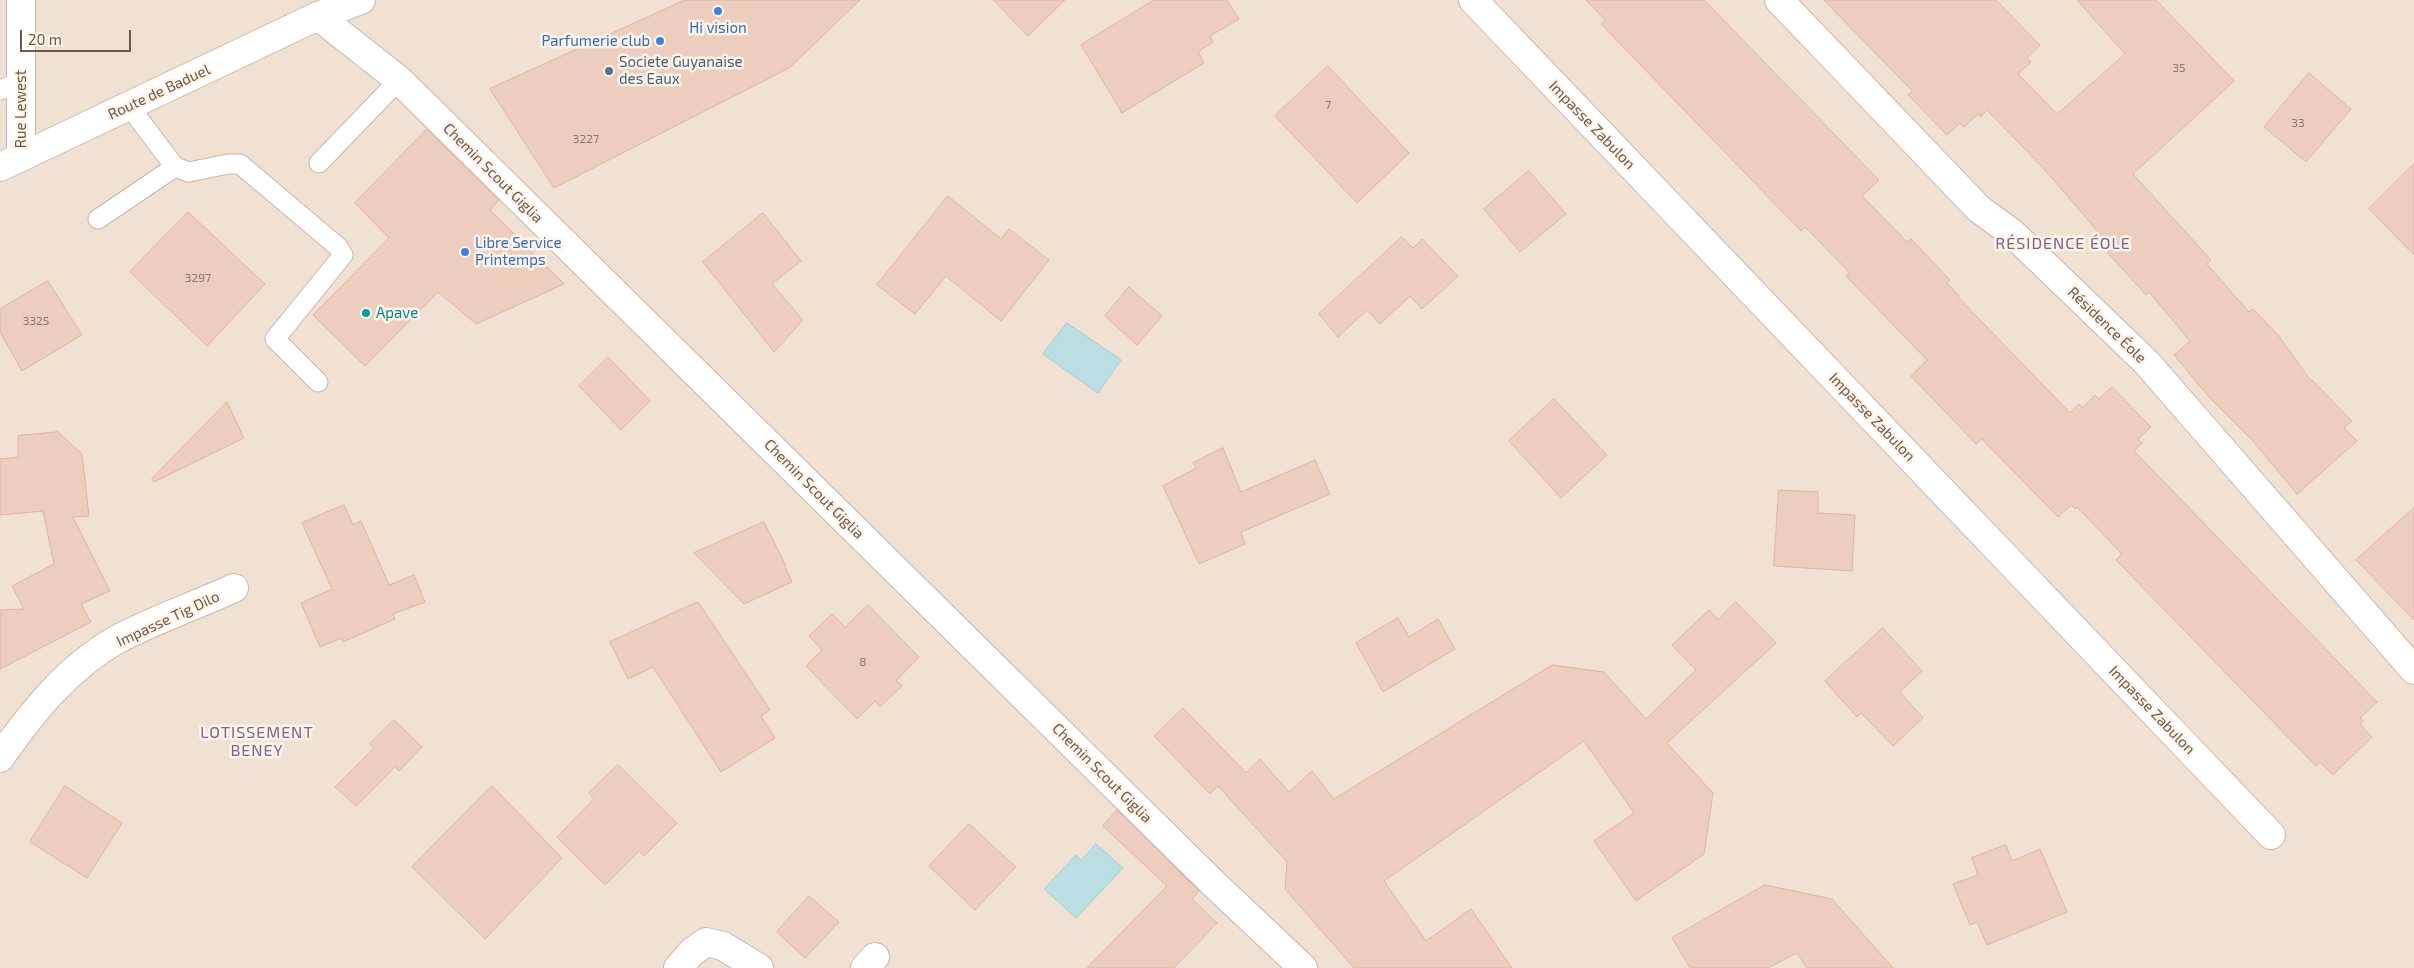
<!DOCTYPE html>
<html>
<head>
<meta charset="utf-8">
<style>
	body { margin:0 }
	#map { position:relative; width:2414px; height:968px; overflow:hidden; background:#faf0e4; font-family:"Exo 2",sans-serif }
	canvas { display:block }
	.scale { position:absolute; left:20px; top:30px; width:111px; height:22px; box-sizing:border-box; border:2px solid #70574c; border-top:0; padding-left:6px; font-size:15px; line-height:18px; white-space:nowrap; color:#70574c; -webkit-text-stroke:4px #fdf4ea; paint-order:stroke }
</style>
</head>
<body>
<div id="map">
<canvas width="2414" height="968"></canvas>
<div class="scale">20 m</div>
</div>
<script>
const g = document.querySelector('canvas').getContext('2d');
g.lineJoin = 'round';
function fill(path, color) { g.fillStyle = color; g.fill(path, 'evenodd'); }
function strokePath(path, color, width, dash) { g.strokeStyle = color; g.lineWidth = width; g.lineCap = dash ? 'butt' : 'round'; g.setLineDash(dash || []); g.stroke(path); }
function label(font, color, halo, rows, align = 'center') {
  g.font = font + ' "Exo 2",sans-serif'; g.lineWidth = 5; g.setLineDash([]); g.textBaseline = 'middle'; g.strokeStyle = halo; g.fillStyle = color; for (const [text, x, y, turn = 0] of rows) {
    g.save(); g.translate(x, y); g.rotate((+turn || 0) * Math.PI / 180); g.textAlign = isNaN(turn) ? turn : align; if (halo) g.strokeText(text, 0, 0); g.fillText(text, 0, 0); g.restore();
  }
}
const residential = new Path2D(`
	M0,0H2414V968H0Z`);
const water = new Path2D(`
	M1067,323L1121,360L1098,393L1043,354Z
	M1096,844L1123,868L1076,918L1044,889L1076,855L1081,860Z`);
const building = new Path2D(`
	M685,0H860L789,68L554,188L490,89Z
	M994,0H1065L1028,36Z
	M1154,0H1227L1239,19L1210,36L1213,42L1198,52L1204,63L1122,113L1081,45Z
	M1586,0H1704L1879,180L1862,196L1907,242L1911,239L1950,280L1947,283L1959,296L1958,297L2070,413L2079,404L2082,408L2095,395L2099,399L2112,387L2151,427L2138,439L2142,443L2134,451L2377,702L2360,718L2363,721L2360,724L2372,737L2333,775L2320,762L2316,766L2116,560L2122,554L2077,507L2075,509L2071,505L2058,517L1982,439L1976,444L1911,376L1927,360L1846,276L1850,273L1805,227L1801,231L1601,24L1605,20Z
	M1824,0H1996L2040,45L2027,58L2031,62L2018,74L2057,114L2125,54L2077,0H2156L2234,81L2133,174L2211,260L2207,264L2249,312L2253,309L2279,336L2311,381L2312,380L2352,421L2344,428L2357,441L2297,494L2253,441L2209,397L2174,355L2190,341L2149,292L2146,295L2107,252L2111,249L2100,234L2045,170L1987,110L1981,117L1978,114L1964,127L1960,123L1947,135L1908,95L1912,91Z
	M1328,66L1409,153L1357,203L1275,116Z
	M2309,73L2351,109L2306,162L2264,127Z
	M427,129L499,200L490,210L564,284L476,324L438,292L365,366L313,315L389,238L355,203Z
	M2414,164V255L2369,209Z
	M1529,171L1566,214L1520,252L1484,209Z
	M948,196L1001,239L1009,229L1049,260L1001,321L946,276L915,314L877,285Z
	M188,212L265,284L207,346L130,272Z
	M763,213L801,261L772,284L803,320L774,352L703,262Z
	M1402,237L1413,248L1422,239L1458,276L1422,309L1410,296L1380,324L1367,310L1338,337L1319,314Z
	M48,281L82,335L22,371L0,332V309Z
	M1129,287L1162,316L1137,345L1105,316Z
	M608,357L650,401L621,430L579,386Z
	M1554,399L1607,455L1561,498L1509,441Z
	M227,402L244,438L154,482L152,479Z
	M58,432L82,454L89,516L73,517L110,591L81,604L91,622L0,669V610L24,609L12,586L54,564L43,511L0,515V459L18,457V436Z
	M1223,448L1241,492L1315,460L1330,494L1241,532L1245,544L1199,564L1163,486L1196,468L1193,463Z
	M1779,490L1818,492V513L1855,515L1852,571L1774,566Z
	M344,505L353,525L361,521L389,585L414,575L425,602L393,614L395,619L343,642L342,638L320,647L301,603L332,589L302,523Z
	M2414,508V620L2356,560Z
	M764,522L786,566L785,567L792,582L744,604L694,553Z
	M698,602L770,710L761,716L775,738L721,772L653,667L628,679L610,642Z
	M1736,602L1776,643L1667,743L1713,793L1704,854L1636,901L1594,841L1634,813L1584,741L1384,881L1426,941L1471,909L1512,968H1354L1285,889L1287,862L1218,786L1210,794L1154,736L1183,708L1246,773L1260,759L1289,792L1312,771L1334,799L1552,665L1604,672L1646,719L1696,670L1672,645L1709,610L1718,619Z
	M868,605L919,657L896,681L902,686L880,707L875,701L857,719L806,666L822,650L809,636L832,614L845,627Z
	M1398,618L1409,637L1438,619L1455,649L1383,692L1356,643Z
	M1883,628L1922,671L1900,692L1923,718L1893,746L1861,713L1857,717L1825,681Z
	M394,720L422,747L399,771L395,767L356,806L335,787L374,748L370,744Z
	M618,765L677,823L644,856L639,851L605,885L557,837L594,799L589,793Z
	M65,786L122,823L87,878L30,842Z
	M492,786L562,858L485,939L412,867Z
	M1117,810L1199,891L1192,899L1217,923L1174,968H1087L1167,886L1103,826Z
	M969,824L1016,867L975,910L929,866Z
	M2006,845L2012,861L2040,849L2067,912L1987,945L1977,922L1970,925L1953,884L1978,875L1972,858Z
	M1765,885L1832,899L1893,968H1807L1797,953L1768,968H1690L1672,938Z
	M809,896L839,922L805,958L777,932Z`);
const lane = new Path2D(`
	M0,90L21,82
	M129,106L175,167L189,172L228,164H240L338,247L343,255L275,339L318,382
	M319,163L399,80
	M98,219L175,167`);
const street = new Path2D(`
	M1473,0L2271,835
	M1779,0L1979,209L2012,233L2147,363L2414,670
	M318,16L399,80L1214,884L1303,968
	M21,157V0
	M0,758C32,712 68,667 118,639C154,620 197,605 234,588
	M678,968L692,952L706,942L723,946L759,968
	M865,968L875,957`);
const secondary = new Path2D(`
	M0,167L318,16L361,0`);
const markers = [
	[718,11,5,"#3f7fe0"],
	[660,41,5,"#3f7fe0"],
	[609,71,5,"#5c6f8a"],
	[465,252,5,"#3f7fe0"],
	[366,313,5,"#0f9aa8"]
];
const numberNames = [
	["35",2179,68],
	["7",1328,105],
	["33",2298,123],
	["3227",586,139],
	["3297",198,278],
	["3325",36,321],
	["8",863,662]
];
const shopNames = [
	["Hi vision",718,28],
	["Parfumerie club",650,41,"right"],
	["Libre Service",475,243,"left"],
	["Printemps",475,260,"left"]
];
const serviceNames = [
	["Societe Guyanaise",619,62],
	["des Eaux",619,79]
];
const streetNames = [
	["Route de Baduel",159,92,-25],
	["Rue Lewest",21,109,-90],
	["Impasse Zabulon",1592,125,46],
	["Chemin Scout Giglia",493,173,45],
	["Résidence Éole",2107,325,44],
	["Impasse Zabulon",1872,417,46],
	["Chemin Scout Giglia",814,489,45],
	["Impasse Tig Dilo",168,619,-25],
	["Impasse Zabulon",2152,710,46],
	["Chemin Scout Giglia",1102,773,45]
];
const cultureNames = [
	["Apave",376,313]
];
const neighbourhoodNames = [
	["RÉSIDENCE ÉOLE",2063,244],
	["LOTISSEMENT",257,733],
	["BENEY",257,751]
];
fill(residential, '#f1e1d3');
fill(water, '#badee1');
strokePath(water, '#a2cdd2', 1);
fill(building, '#edcebe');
strokePath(building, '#deb4a0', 1);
strokePath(lane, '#cab7ab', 21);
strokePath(street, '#cab7ab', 30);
strokePath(secondary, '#cfb9ac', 30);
strokePath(lane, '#fff', 19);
strokePath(street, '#fff', 28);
strokePath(secondary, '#fff', 28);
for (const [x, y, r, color] of markers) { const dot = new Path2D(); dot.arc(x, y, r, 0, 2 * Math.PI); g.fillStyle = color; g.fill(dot); strokePath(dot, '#fdf4ea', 2); }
label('12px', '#8f7568', null, numberNames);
label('15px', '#366cbe', '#fdf4ea', shopNames);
label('15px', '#4e5e75', '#fdf4ea', serviceNames, 'left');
label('15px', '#70574c', '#fdf4ea', streetNames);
label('15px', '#0d838f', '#fdf4ea', cultureNames, 'left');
g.letterSpacing = '1px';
label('16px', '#7c648c', '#fdf4ea', neighbourhoodNames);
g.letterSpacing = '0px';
</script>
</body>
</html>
